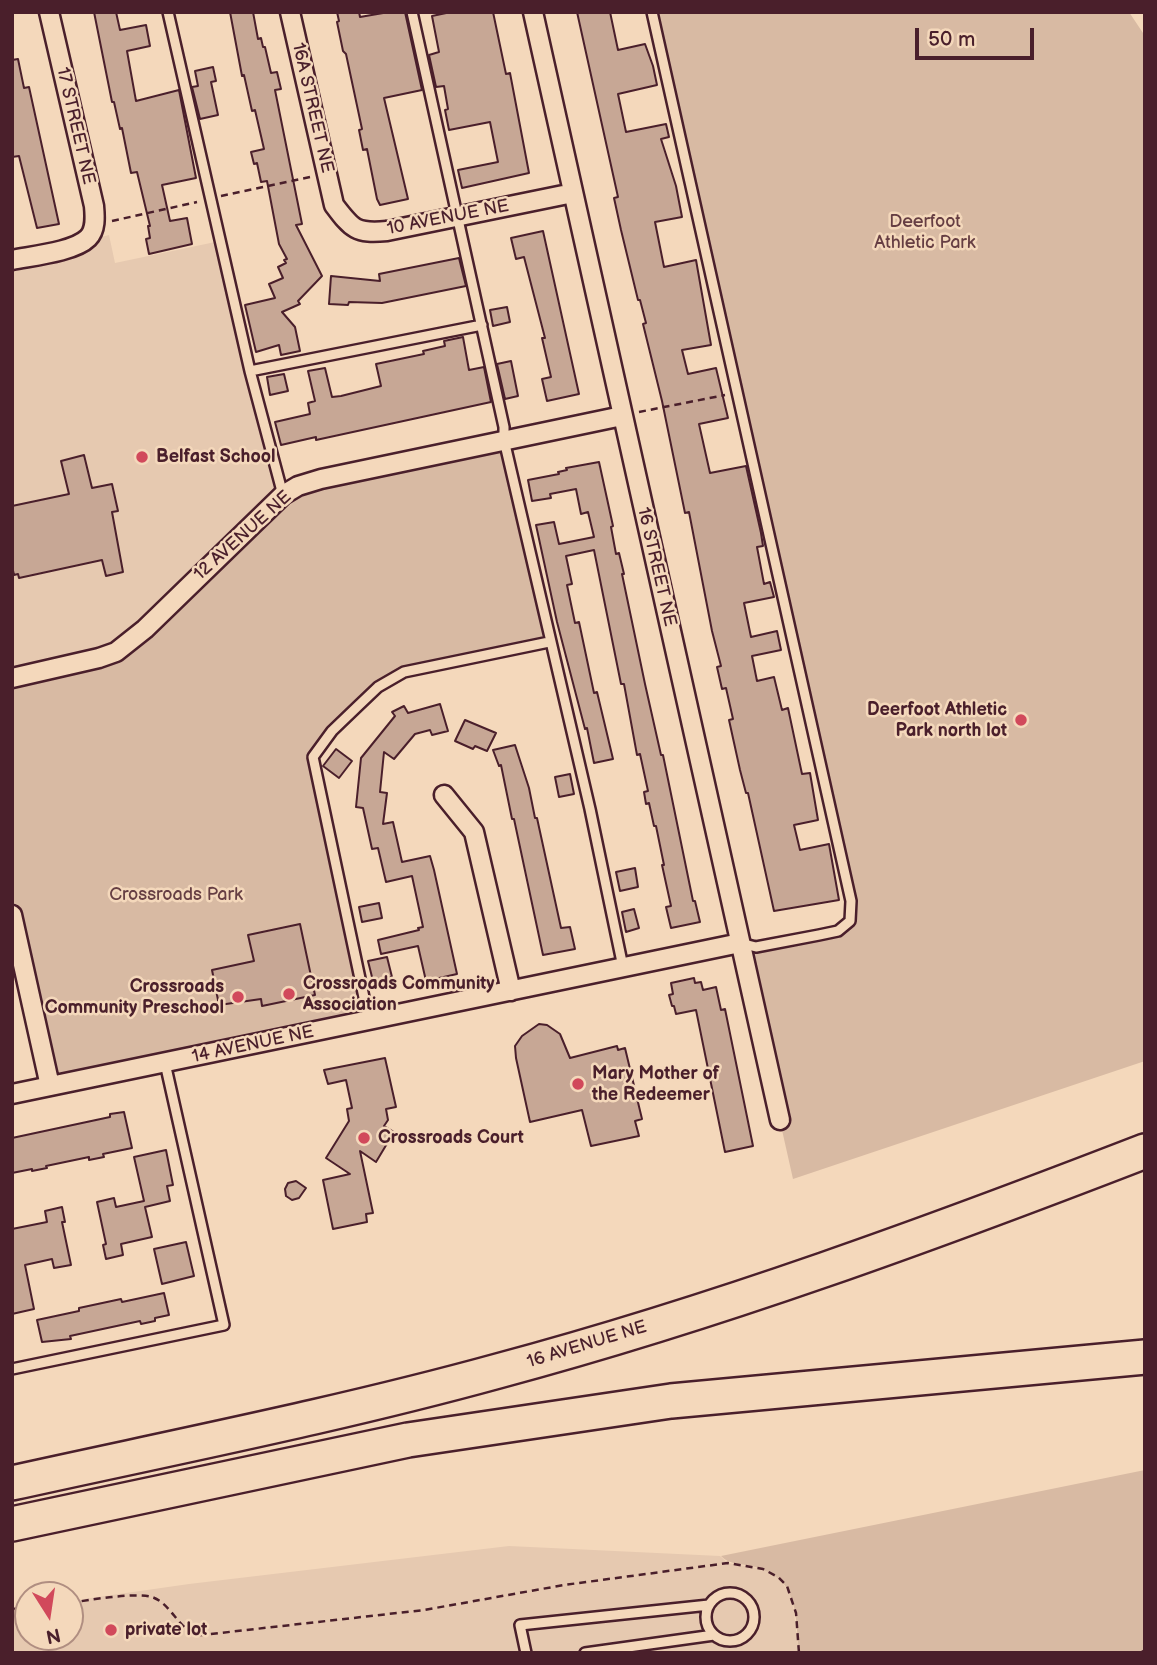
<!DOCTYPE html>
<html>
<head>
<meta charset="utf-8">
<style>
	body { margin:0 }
	#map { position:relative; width:1157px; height:1665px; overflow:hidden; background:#f4d8bb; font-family:"Balsamiq Sans",sans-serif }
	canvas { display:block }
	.frame { position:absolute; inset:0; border:14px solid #4a1f2b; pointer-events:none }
	.north { position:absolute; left:14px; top:1581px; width:70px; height:70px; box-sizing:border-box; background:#f4d8bb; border:2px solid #b08e81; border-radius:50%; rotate:168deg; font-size:19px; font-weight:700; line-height:28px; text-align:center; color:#4a1f2b }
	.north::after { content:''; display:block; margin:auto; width:24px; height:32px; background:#d1495b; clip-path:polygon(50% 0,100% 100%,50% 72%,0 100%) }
	.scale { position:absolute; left:915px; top:28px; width:119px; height:32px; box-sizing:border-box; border:4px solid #4a1f2b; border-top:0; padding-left:9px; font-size:21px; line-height:24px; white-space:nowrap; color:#4a1f2b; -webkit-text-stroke:5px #f4d8bb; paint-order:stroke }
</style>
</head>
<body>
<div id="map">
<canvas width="1157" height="1665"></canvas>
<div class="frame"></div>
<div class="north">N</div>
<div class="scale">50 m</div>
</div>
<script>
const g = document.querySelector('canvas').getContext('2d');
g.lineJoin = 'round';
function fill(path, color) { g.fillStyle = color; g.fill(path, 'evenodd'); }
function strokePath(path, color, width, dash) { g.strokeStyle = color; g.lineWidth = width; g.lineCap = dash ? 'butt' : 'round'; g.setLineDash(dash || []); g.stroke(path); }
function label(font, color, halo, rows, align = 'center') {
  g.font = font + ' "Balsamiq Sans",sans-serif'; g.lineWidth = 5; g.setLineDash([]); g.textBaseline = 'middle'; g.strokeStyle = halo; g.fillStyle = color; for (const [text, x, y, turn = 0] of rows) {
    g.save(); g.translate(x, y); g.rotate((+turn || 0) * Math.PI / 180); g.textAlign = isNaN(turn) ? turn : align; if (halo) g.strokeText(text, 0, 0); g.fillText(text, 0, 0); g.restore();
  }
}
const built = new Path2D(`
	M109,235L115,263L220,241L283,495L131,641L12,678V260Z
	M509,1546L720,1556L728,1563L763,1569L778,1577L792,1597L799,1653H12V1609L28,1607V1637H70V1601L189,1584Z`);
const green = new Path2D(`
	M652,12H1129L1145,36V1061L793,1179L740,943L756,947L838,931L852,911Z
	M504,440L549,642L404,672L378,687L313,757L369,1021L50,1086L12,915V678L99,658L283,495Z
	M1145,1470V1653H799C795,1612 799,1577 751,1566C739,1563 730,1565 721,1556Z`);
const building = new Path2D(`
	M94,12H116L120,30L146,25L150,46L127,51L136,101L179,90L196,178L162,185L170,221L187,218L192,244L149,254L146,239L150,238L148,226H150L137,172L131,173L122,128L120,129L114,102H112Z
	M230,12H253L258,39L261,38L263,47H265L271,73L277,72L281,89L275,90L302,224L296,225L322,276L298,301L300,304L282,312L295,327L300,351L281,355L279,345L256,352L245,305L275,298L269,284L283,278L278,267L286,263L284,260L287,259L279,244L267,181L261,182L257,163L254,164L251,152L264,149L255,110L252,111L244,75L242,76Z
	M337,12H359L360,17L389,12H405L422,90L384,98L408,199L380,205L377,199L367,149L363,150L359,130L362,129L346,54L343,51L337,22L339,21Z
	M451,12H493L506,74L510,73L529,173L462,188L458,170L498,162L490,122L449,130L445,110L448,109L444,86L436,87L429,55L439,52L432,16Z
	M577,12H610L618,50L645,44L653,66L657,85L618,94L626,132L666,124L669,137L661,139L676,186L682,217L655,222L664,267L696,260L711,345L682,350L688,374L716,368L728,418L699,424L710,473L746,466L761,533L763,546L757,547L764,584L770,582L774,597L744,603L751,637L777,631L781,650L752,656L757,681L774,677L782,710L788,708L802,774L810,773L818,820L794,825L800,850L829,844L839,900L774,911L748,793H746L740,770L729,720L733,719L726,688L722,689L717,667L721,666L712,631L689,512L685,513L662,401L643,324L646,323L640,300H638L621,230L614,198L618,197Z
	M18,59L24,88L29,87L59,224L37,228L19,156L12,157V60Z
	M213,67L216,81L211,82L218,115L200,119L192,87L198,86L195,71Z
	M543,231L579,394L547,401L542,379L551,377L542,338H545L524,257L516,259L511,238Z
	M459,258L466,286L382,303L349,302L348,305L329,304L331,276L380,281L379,274Z
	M507,307L510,322L493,326L490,310Z
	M463,337L469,370L484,367L491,402L316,440V437L281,445L275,422L310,414L308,403L315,401L308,371L325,368L332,397L341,396L381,386L376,364L424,354L423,351L445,346L444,341Z
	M511,361L518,396L505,399L497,364Z
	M284,374L288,391L270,395L267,377Z
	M84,455L92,488L112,484L118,511L112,512L123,572L106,576L102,560L19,578L18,574L14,575L12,566V506L69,494L61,461Z
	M599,462L613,526L611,527L616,554L619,553L624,574H622L645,684L661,755H663L693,901H695L700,922L671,928L666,907L671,906L662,865H664L656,826H654L649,803L646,804L644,792L648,791L640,754L637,755L624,684H621L594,550L566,556L572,584L567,585L575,623L579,622L594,693L597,692L613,759L594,763L587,728L585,729L557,622L536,525L554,522L559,544L594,537L588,512L581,514L576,489L550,494L551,498L532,501L528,480L559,474L558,472L567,470L566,468Z
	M440,704L448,731L432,735L430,730L415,734L394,759L384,752L380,792L387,793L383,824L393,822L402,862L430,856L434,870L457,974L426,981L418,946L381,954L378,940L419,930L418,928L423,927L412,876L386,882L378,848L372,849L363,808L356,807L361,758L395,716L392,712L404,706L408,713Z
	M465,720L496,733L487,751L475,746L473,749L455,741Z
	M515,745L529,788L535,818H537L561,928L570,927L575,949L543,955L514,819H512L501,765L499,766L493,750Z
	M336,749L352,761L339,778L323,766Z
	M570,774L574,794L559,797L555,777Z
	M635,868L638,887L620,891L616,872Z
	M379,903L382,918L362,922L359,907Z
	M634,909L639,928L626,932L622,912Z
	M300,924L315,995L262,1006L261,999L219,1005L212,970L254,961L248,935Z
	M387,957L392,977L373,981L368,961Z
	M694,978L695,983L701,982L703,990L716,987L721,1010L725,1009L753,1146L725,1152L696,1010L676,1014L674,1006H672L669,995L673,994L671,983Z
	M539,1024L547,1025L560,1034L570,1058L617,1046L618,1050L625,1048L642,1119L635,1121L639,1136L591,1146L582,1110L530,1122L516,1058L515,1046L522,1036Z
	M385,1058L396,1107L386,1109L388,1120L384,1126L394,1132L376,1162L360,1151L373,1213L366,1214L367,1222L333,1229L323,1180L350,1174L326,1158L349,1121L347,1109L352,1108L346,1080L328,1084L324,1070Z
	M124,1112L132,1148L103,1154L104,1157L89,1160V1157L46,1166L47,1168L32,1171V1169L12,1173V1138L110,1117V1114Z
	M166,1150L173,1185L167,1186L170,1201L145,1207L152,1237L121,1244L123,1255L106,1259L103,1245L106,1244L97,1202L114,1198L116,1207L144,1201L134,1157Z
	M296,1181L306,1188L299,1198L292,1200L286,1196L285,1189L288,1183Z
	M62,1207L65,1222H62L71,1265L54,1268L52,1259L25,1265L34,1309L12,1314V1229L47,1222L45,1211Z
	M186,1242L194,1276L162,1284L154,1249Z
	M164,1293L169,1315L155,1318V1321L141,1324L140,1321L70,1336L71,1339L42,1342L37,1320L79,1311V1308L121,1299L122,1302Z`);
const path = new Path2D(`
	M221,196L310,177
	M112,221L197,202
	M639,412L725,395
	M70,1603C89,1600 135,1592 152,1597C173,1604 180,1635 202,1635L424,1610L564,1585L728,1563L763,1569L778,1577L787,1586L796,1613L799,1653
	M12,1609L28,1608
	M1140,1653L1145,1650`);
const lane = new Path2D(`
	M168,12L250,371L283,495
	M412,12L504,427V440L590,809L623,967
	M652,12L851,901L850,921L838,931L819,935L756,947L740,943
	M250,371L482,325
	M369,1021L313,757L332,731L357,707L378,687L404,672L549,642
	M12,1369L224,1325L165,1063
	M706 1617a24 24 0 1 1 48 0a24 24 0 1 1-48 0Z
	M526,1653L520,1625L709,1605
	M585,1653L714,1635`);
const street = new Path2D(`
	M290,12L334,205C352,229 356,234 387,231L573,193
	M533,12L780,1120
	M12,260C31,256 74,252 88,238C96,230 95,217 94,206L49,12
	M12,678L99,658L116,652L145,629L283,495L298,486L321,479L622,416
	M444,795L474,832L511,991
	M12,915L50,1086
	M12,1094L740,943`);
const highway = new Path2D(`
	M12,1483C175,1447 338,1415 498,1371C718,1312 933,1233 1145,1151
	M12,1524L408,1440L671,1401L1145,1357`);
const markers = [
	[142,457,7,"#d1495b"],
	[1021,720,7,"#d1495b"],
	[289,994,7,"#d1495b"],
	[238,997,7,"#d1495b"],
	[578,1084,7,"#d1495b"],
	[364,1138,7,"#d1495b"],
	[111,1630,7,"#d1495b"]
];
const streetNames = [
	["16A STREET NE",312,108,77],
	["17 STREET NE",75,126,77],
	["10 AVENUE NE",448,218,-11],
	["12 AVENUE NE",243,536,-42],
	["16 STREET NE",656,567,77],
	["14 AVENUE NE",253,1045,-12],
	["16 AVENUE NE",587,1345,-17]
];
const parkNames = [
	["Deerfoot",925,222],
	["Athletic Park",925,243],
	["Crossroads Park",176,895]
];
const poiNames = [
	["Belfast School",156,457],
	["Deerfoot Athletic",1007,710,"right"],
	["Park north lot",1007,731,"right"],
	["Crossroads Community",303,984],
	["Association",303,1005],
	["Crossroads",224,987,"right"],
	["Community Preschool",224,1008,"right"],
	["Mary Mother of",592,1074],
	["the Redeemer",592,1095],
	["Crossroads Court",378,1138],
	["private lot",125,1630]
];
fill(built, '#e6c9b0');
fill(green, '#d8baa3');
fill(building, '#c7a795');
strokePath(building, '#4a1f2b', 2);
strokePath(lane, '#4a1f2b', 14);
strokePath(street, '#4a1f2b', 23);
strokePath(highway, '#4a1f2b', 38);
strokePath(path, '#4a1f2b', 2.5, [7, 5]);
strokePath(lane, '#f4d8bb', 9);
strokePath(street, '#f4d8bb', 18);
strokePath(highway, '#f4d8bb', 33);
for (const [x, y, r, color] of markers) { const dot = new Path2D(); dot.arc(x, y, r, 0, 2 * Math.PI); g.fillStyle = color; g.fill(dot); strokePath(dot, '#f4d8bb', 2.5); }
label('18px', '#4a1f2b', '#f4d8bb', streetNames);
label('18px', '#663e43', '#f4d8bb', parkNames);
label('bold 18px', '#4a1f2b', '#f4d8bb', poiNames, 'left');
</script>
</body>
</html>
